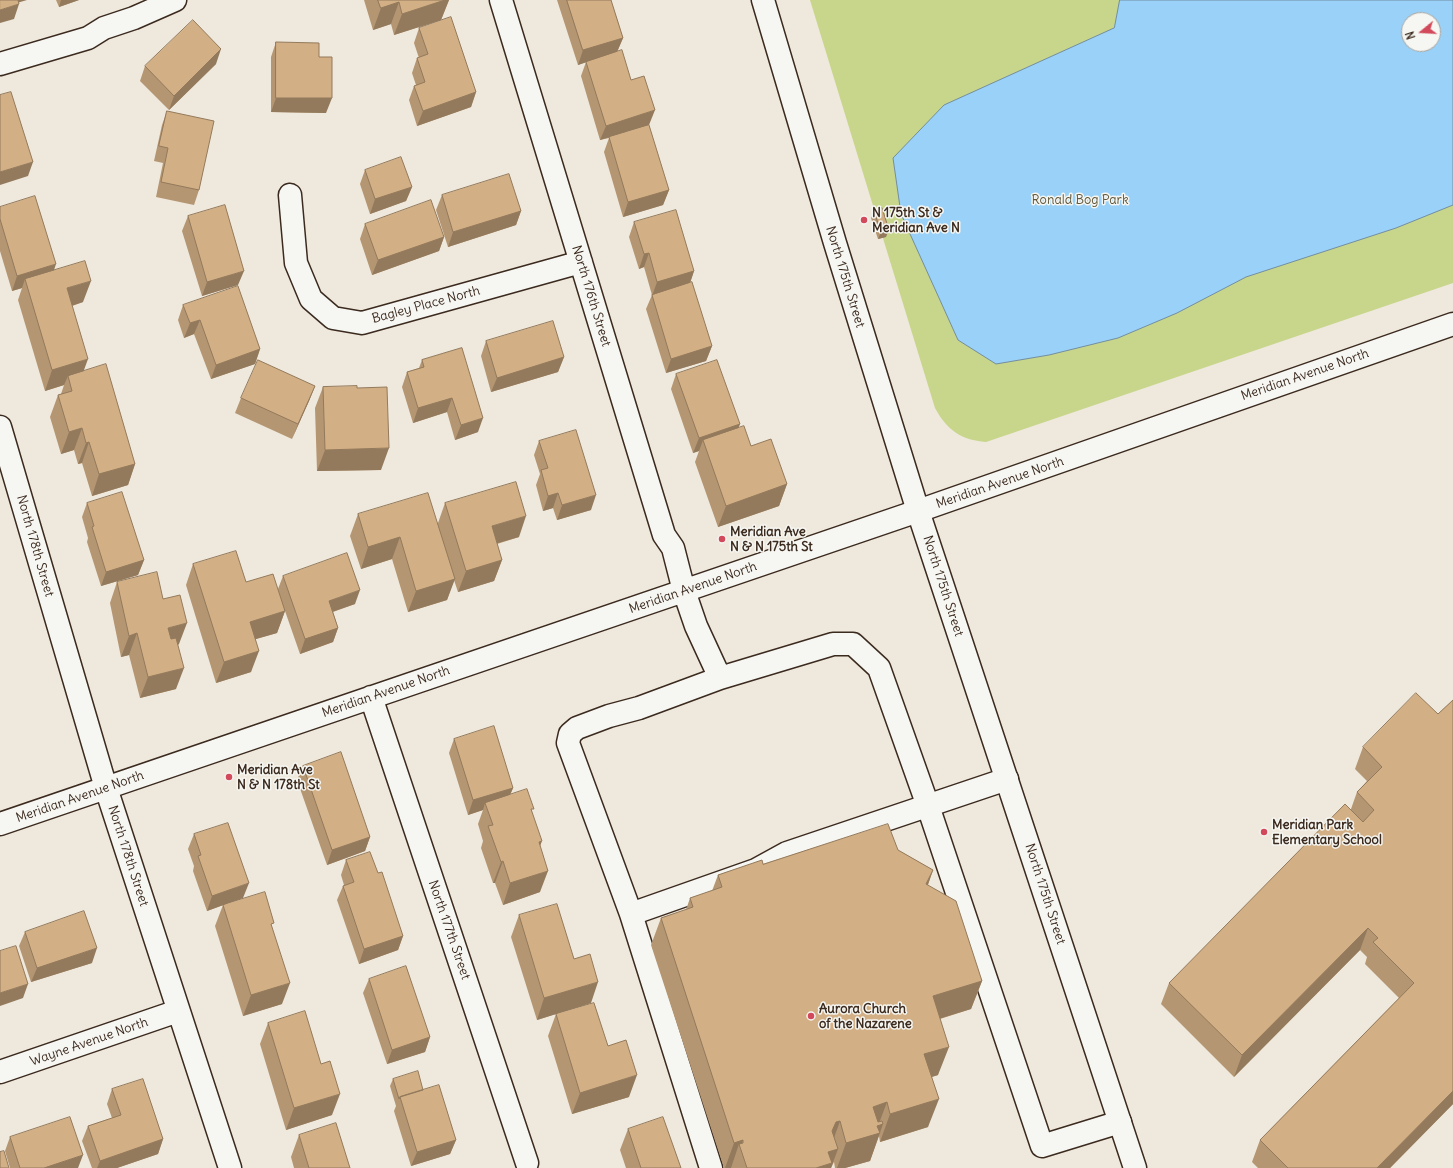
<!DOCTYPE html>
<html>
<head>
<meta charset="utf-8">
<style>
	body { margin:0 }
	#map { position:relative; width:1453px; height:1168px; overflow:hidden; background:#efe8dc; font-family:Delius,sans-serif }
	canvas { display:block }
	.north { position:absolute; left:1401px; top:12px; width:40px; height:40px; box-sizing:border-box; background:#f6f6f2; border:1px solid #aba49d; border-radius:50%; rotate:252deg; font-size:11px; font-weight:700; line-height:16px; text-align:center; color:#3b2a1e }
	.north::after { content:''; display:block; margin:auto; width:14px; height:18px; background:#d1495b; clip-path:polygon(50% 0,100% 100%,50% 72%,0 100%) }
</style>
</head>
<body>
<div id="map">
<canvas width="1453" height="1168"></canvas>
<div class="north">N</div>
</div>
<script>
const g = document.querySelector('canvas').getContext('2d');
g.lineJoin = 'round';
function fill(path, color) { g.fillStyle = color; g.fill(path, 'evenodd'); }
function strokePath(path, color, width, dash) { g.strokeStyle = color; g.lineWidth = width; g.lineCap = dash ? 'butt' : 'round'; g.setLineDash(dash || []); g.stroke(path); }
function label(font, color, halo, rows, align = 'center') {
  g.font = font + ' Delius,sans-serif'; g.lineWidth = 3; g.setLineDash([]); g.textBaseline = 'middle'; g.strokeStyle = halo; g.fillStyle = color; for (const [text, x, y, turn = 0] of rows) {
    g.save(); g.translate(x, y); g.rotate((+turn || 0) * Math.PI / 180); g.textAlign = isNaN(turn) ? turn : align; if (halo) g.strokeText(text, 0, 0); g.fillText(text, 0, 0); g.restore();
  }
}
const green = new Path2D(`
	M810,0H1453V283L986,442C961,440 947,430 935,408ZM1409,20H1433V44H1409Z`);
const water = new Path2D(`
	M1120,0H1453V205L1396,228L1246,277L1177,313L1118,338L1049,355L996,364L958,340L901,214L893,158L944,105L1114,28ZM1409,20H1433V44H1409Z`);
const minor = new Path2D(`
	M501,0L664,535L673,548L684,591L696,626L720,678
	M0,64L88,38L104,28L134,18L175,0
	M290,195L296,263L311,299L333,318L362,323L581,262
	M0,427L106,788L230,1168
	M371,697L527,1163
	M0,824L918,511L1453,324
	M631,914L756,870L787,853L1007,779
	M0,1072L178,1011
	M711,1168L631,914L568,743L570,734L577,728L609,716L639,708L720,678L833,644H853L879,668L928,806L1042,1146L1120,1122`);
const major = new Path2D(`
	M763,0L835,243L918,511L1135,1168`);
const wall = new Path2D(`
	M56,0H79L59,7Z
	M364,0H449L441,20L394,35L391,24L373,30Z
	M557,0H611L623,38L617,52L631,80L649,125L626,132L669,190L663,205L623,217L604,152L609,138L600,140L581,76L586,62L578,65Z
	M419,28L476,92L471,107L417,126L409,100L414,86L416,85L412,73L417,58H419L414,43Z
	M276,42L319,57L326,113L271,112V57Z
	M216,64L169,110L140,81L145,66Z
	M167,111L199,190L194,205L156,197L163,163L154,161L162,125Z
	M365,170L412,187L406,201L370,214L360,184Z
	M442,195L521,211L516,225L448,247L436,210Z
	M0,207L54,270L83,302L72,306L84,371L135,464L128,485L92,496L82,463L78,464L74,450L61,454L50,417L58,395L61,394L64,385L45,391L18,300L22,288L12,291L0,251Z
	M874,211L886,237L878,239L871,218Z
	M188,216L238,285L202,296L182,231Z
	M634,222L694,271L690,283L712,346L706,361L666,373L646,309L652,295L644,267L639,269L629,237Z
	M365,224L444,237L439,251L372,275L360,239Z
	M183,305L260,349L255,364L211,379L194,334L184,338L178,320Z
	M486,341L564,357L558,372L491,392L481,356Z
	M462,348L478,432L455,440L447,412L413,423L402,387L407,372L419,368L422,360Z
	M676,374L740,424L738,428L751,446L787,484L779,506L718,527L695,462L699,451L693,453L671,389Z
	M315,386L309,401L292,439L235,413L241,398Z
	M323,387L357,388L381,470L317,471L315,408Z
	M539,441L591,510L557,520L553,508L543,511L536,485L540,474L534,455Z
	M87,503L144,560L138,575L101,586L87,542L88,538L82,517Z
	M445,503L519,537L497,544L502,560L494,581L458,592L454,580L447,600L408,612L392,559L361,569L350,536L358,514L438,523Z
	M193,564L246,582L278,589L283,576L355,604L333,612L338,628L333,642L300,654L285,611L277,633L256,639L251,672L216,683L186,585Z
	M117,582L179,644L178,645L176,689L140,698L129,655L121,657L110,603Z
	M1453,700V1104L1390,1168H1258L1252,1162L1260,1140L1399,998L1365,964L1367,957L1360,950L1234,1077L1161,1004L1169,983L1351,809L1357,792L1367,781L1355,769L1363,747L1438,714Z
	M454,739L513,788L510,795L532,812L540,847V892L503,905L495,883H493L481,848L483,841L478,824L483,810L468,815L449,753Z
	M303,766L370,837L365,851L327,865L297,780Z
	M194,834L243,898L225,904L272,927L282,1004L243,1016L215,926L223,905L207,911L193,871L194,866L188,849Z
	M898,850L933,870L928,885L982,981L971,1009L940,1019L938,1075L932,1077L928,1127L880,1142L879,1136L870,1161L845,1168H835L834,1162L831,1168H724L651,945L661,918L686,910L690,898L712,891L718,875L763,864Z
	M346,860L403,936L398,950L359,964L337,900L343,886L344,885L341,875Z
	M519,915L574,959L591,1003L537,1020L511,937Z
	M25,932L92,963L31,982L19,946Z
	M369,979L430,1037L425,1052L387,1064L363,993Z
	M556,1014L608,1046L629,1097L572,1114L548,1036Z
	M268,1023L332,1115L286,1130L260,1044Z
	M393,1079L423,1090L456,1140L450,1154L411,1166L394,1111L396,1106L390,1086Z
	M112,1089L163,1139L158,1154L117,1168H92L82,1141L88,1126L112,1118L107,1104Z
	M628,1129L681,1168H626L620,1150Z
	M299,1135L350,1168H294L291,1157Z
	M10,1137L78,1168H10L5,1151Z`);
const shadedWall = new Path2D(`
	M12,0H27L10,5Z
	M61,0H79L59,7Z
	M445,0H449L441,20L394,35L402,14Z
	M399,2L391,24L373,30L381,8Z
	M19,4L14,19L0,23V10Z
	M623,38L617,52L578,65L583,50Z
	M221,49L216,64L169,110L174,96Z
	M476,92L471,107L417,126L423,111Z
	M276,98H332L326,113L271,112Z
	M655,110L649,125L600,140L606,126Z
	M33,162L28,176L0,185V172Z
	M412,187L406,201L370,214L375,199Z
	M669,190L663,205L623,217L628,202Z
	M521,211L516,225L448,247L453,232Z
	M889,230L886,237L878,239L881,232Z
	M444,237L439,251L372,275L378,260Z
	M649,253L644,267L639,269L644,254Z
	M56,264L51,279H25L22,288L12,291L17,276Z
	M244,271L238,285L202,296L207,282Z
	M694,271L689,286L652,296L657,282Z
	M91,281L83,302L59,310L67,288Z
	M200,320L194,334L184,338L190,323Z
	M712,346L706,361L666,373L671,359Z
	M260,349L255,364L211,379L216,365Z
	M564,357L558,372L491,392L497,378Z
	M88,359L80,381L68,376L64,385L45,391L52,370Z
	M315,386L309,401L292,439L298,424Z
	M452,398L447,412L413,423L418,408Z
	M483,418L478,432L455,440L461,425Z
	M740,424L734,438L703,440L699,451L693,453L699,438Z
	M82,428L74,450L61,454L69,432Z
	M89,442L82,463L78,464L86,443Z
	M389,448L381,470L317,471L325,450Z
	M135,464L128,485L92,496L99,474Z
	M787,484L779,506L718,527L726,506Z
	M558,493L553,508L543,511L548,496Z
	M596,495L591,510L557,520L562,505Z
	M526,516L519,537L484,547L492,526Z
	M400,537L392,559L361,569L368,547Z
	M144,560L138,575L101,586L106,572Z
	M502,560L494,581L458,592L466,571Z
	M455,579L447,600L408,612L416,591Z
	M360,590L355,604L323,615L329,601Z
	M285,611L277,633L242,643L250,622Z
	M187,623L179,644L160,649L168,628Z
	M338,628L333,642L300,654L305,639Z
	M137,633L129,655L121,657L129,636Z
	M259,651L251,672L216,683L224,662Z
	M184,668L176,689L140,698L148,677Z
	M513,788L507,802L485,803L483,810L468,815L473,800Z
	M370,837L365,851L327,865L332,850Z
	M542,841L534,862L539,842Z
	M503,861L495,883H493L501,862Z
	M933,870L923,898L926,884Z
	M548,871L540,892L503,905L510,883Z
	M249,883L243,898L207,911L212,896Z
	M1368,928L1360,950L1234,1077L1242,1055Z
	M403,936L398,950L359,964L364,949Z
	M97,948L92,963L31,982L37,968Z
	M982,981L971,1009L922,1024L933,996Z
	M598,982L591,1003L537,1020L544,998Z
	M290,983L282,1004L243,1016L251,995Z
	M28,984L23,998L0,1006V993Z
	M430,1037L425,1052L387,1064L392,1050Z
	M949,1047L938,1075L914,1082L924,1054Z
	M637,1075L629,1097L572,1114L580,1093Z
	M1453,1091V1104L1390,1168H1377Z
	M340,1094L332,1115L286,1130L294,1108Z
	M939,1099L928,1127L880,1142L890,1114Z
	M887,1102L878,1126L883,1124L870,1161L845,1168H837L846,1143L873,1107Z
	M840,1121L830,1149L832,1131L836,1122Z
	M163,1139L158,1154L117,1168H97L100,1161Z
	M456,1140L450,1154L411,1166L417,1152Z
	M743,1140L740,1147L739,1144L731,1168H725L734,1143Z
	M838,1149L831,1168H816L828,1152Z
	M83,1155L78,1168H44Z`);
const building = new Path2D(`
	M0,0H18L19,4L0,10Z
	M378,0H445L402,14L399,2L381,8Z
	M567,0H611L623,38L583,50Z
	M451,17L476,92L423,111L414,86L425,82L417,58L428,54L419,28Z
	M193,20L221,49L174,96L145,66Z
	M276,42L319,43V57H332V98H276Z
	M622,50L631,80L644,76L655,110L606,126L586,62Z
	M11,92L33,162L0,172V95Z
	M167,111L214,121L199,190L161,182L168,148L159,146Z
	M649,125L669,190L628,202L609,137Z
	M401,157L412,187L375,199L365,170Z
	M509,174L521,211L453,232L442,195Z
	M35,196L56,264L17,276L0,219V207Z
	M431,200L444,237L378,260L365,224Z
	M225,205L244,271L207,282L188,216Z
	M882,208L889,230L881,232L874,211Z
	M676,210L694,271L657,282L649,253L644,254L634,222Z
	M85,261L91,281L67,288L88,359L52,370L25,279Z
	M692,282L712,346L671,359L652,295Z
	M238,286L260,349L216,365L200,320L190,323L183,305Z
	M553,321L564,357L497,378L486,341Z
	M462,348L483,418L461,425L452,398L418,408L407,372L424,367L422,360Z
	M258,360L315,386L298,424L241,398Z
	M717,360L740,424L699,438L676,374Z
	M106,364L135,464L99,474L89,442L86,443L82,428L69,432L58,395L72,391L68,376Z
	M357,386V388L387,387L389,448L325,450L323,387Z
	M744,426L751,446L771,439L787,484L726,506L703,440Z
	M576,430L596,495L562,505L558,493L548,496L541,470L548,468L539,441Z
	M516,482L526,516L492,526L502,560L466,571L445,503Z
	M122,492L144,560L106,572L92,527L94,526L87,503Z
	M428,493L455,579L416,591L400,537L368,547L358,514Z
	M236,551L246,582L273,574L285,611L250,622L259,651L224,662L193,564Z
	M347,553L360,590L329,601L338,628L305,639L283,576Z
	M157,572L163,599L180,595L187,623L168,628L171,639L176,638L184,668L148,677L137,633L129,636L117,582Z
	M1416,693L1438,714L1453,700V1091L1377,1168H1288L1260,1140L1414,983L1373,942L1378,938L1368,928L1242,1055L1169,983L1345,804L1363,822L1374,810L1357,792L1382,767L1363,747Z
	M494,726L513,788L473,800L454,739Z
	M341,752L370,837L332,850L303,766Z
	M527,789L534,809H531L542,841L539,842L548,871L510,883L503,861L501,862L488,826L493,825L485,803Z
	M228,823L249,883L212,896L198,856L201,855L194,834Z
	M888,824L898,850L933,870L926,884L956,901L982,981L933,996L949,1047L924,1054L939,1099L890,1114L887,1102L873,1107L878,1122L882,1121L883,1124L877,1126L880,1133L846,1143L840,1121L836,1122L832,1131L838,1149L828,1152L832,1163L816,1168H747L739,1144L743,1143V1140L734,1143L661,918L693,907L690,898L722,887L718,875L762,860L763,864Z
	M370,852L378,873L382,872L403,936L364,949L343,886L354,882L346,860Z
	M265,892L274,923L271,924L290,983L251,995L223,905Z
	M557,904L574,959L590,954L598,982L544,998L519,915Z
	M84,911L97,948L37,968L25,932Z
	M16,946L28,984L0,993V951Z
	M406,966L430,1037L392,1050L369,979Z
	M594,1003L608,1046L626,1040L637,1075L580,1093L556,1014Z
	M305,1011L321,1064L330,1061L340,1094L294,1108L268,1023Z
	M418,1071L423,1090L400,1097L399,1099L393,1079Z
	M143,1079L163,1139L100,1161L88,1126L121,1115L112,1089Z
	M439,1085L456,1140L417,1152L400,1097Z
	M70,1117L83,1155L44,1168H20L10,1137Z
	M663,1117L681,1168H641L628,1129Z
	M336,1123L350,1168H309L299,1135Z
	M4,1151L9,1168H0V1152Z`);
const markers = [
	[864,220,4,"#d1495b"],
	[722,539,4,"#d1495b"],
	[229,777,4,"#d1495b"],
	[1264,832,4,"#d1495b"],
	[811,1016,4,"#d1495b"]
];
const parkNames = [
	["Ronald Bog Park",1080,200]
];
const poiNames = [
	["N 175th St &",872,213],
	["Meridian Ave N",872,228],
	["Meridian Ave",730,532],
	["N & N 175th St",730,547],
	["Meridian Ave",237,770],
	["N & N 178th St",237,785],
	["Meridian Park",1272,825],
	["Elementary School",1272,840],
	["Aurora Church",819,1009],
	["of the Nazarene",819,1024]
];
const streetNames = [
	["North 175th Street",845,277,73],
	["North 176th Street",591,296,73],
	["Bagley Place North",426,305,-15],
	["Meridian Avenue North",1305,375,-19],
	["Meridian Avenue North",1000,483,-19],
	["North 178th Street",35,546,74],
	["North 175th Street",943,586,72],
	["Meridian Avenue North",693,588,-19],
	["Meridian Avenue North",386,692,-19],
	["Meridian Avenue North",80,797,-19],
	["North 178th Street",128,856,72],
	["North 175th Street",1045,894,72],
	["North 177th Street",449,930,71],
	["Wayne Avenue North",89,1042,-19]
];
fill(green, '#c7d68a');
fill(water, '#99d1f8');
strokePath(water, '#738ea1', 1);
strokePath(minor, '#3b2a1e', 25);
strokePath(major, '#3b2a1e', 25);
strokePath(minor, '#f6f6f2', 22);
strokePath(major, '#f6f6f2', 22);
fill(wall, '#b59672');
fill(shadedWall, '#937a5c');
fill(building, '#d2af84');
strokePath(building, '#937a5c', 1);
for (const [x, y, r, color] of markers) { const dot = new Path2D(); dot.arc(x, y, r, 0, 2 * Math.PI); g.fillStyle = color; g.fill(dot); strokePath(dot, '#f6f6f2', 1.5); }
label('13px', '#5e5539', '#f6f6f2', parkNames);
label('bold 13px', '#3b2a1e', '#f6f6f2', poiNames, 'left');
label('13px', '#3b2a1e', '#f6f6f2', streetNames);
</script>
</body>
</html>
